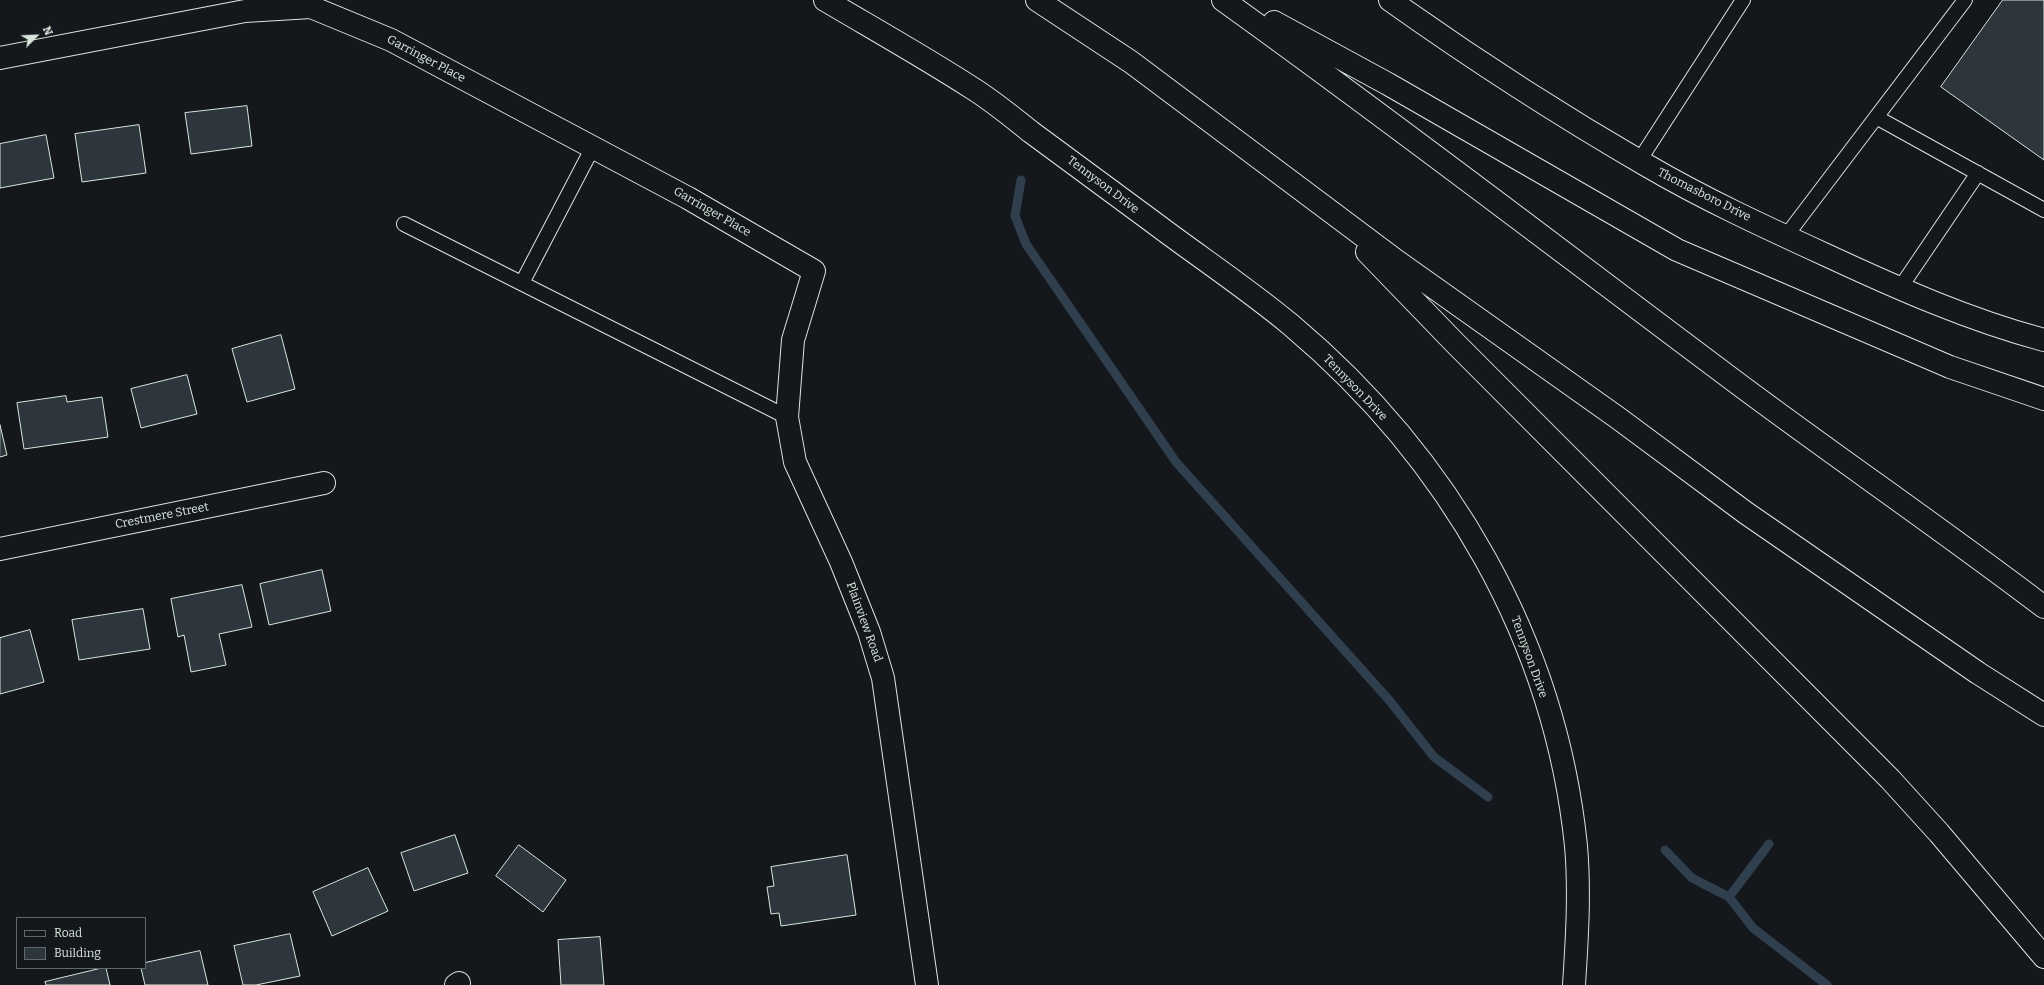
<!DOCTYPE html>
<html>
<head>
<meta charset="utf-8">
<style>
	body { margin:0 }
	#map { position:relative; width:2044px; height:985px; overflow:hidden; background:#14181c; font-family:Bitter,serif }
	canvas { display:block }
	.legend { position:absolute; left:16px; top:917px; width:130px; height:52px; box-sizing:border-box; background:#14181c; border:1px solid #626a69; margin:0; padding:5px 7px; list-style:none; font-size:12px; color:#d8e6dc }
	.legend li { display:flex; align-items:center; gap:8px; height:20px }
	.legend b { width:20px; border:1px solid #626a69 }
	.north { position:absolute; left:16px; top:16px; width:40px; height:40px; -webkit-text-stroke:3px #14181c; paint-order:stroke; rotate:66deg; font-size:11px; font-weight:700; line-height:16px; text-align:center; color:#d8e6dc }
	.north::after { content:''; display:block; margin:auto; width:14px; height:18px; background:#d8e6dc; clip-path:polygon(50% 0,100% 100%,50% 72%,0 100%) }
</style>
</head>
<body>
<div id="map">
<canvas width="2044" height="985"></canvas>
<ul class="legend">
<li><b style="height:5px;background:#14181c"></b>Road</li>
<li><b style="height:11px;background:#2c363c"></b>Building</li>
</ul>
<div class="north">N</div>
</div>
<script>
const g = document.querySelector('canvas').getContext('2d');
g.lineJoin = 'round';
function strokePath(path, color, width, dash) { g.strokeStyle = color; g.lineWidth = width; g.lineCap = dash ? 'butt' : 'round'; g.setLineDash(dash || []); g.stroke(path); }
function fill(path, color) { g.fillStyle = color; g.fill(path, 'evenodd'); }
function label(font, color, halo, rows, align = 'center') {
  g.font = font + ' Bitter,serif'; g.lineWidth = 3; g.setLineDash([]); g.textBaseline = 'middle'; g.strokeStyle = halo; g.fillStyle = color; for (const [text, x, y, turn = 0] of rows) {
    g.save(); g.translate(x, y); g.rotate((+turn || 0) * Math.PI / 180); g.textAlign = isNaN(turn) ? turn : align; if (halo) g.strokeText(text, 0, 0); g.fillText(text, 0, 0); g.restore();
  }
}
const stream = new Path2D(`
	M1021,180L1015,216L1026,244L1176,462L1389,700L1434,757L1488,797
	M1665,850L1692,878L1729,897L1753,928L1827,985
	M1729,897L1769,844`);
const building = new Path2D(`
	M2003,0H2044V160L1941,87Z
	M247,106L252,146L191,154L185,113Z
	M139,125L146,173L82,182L75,134Z
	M46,135L54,178L0,188V144Z
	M281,335L295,389L247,402L232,349Z
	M187,375L197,414L141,428L131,389Z
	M66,396L67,402L102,397L108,437L24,449L17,403Z
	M0,425L7,455L0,457Z
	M322,570L331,611L269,625L260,584Z
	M242,585L252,627L219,634L226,665L191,672L184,635L178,637L171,599Z
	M143,609L150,649L79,660L72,620Z
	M30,630L44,682L0,694V638Z
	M455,835L468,873L414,891L401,853Z
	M519,845L566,880L543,912L496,876Z
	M847,855L856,915L781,926L779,913L771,914L767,887L774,886L771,867Z
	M368,868L388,911L332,936L313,892Z
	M290,934L300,976L256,985H243L234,946Z
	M600,937L604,985H561L558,940Z
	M200,951L208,985H145L141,968H145V963Z
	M102,968H106L110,985H46L45,982Z`);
const service = new Path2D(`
	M1876,117L2044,210
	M1639,161L1743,0
	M404,224L787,417
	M1786,236L1965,0
	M522,283L593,147
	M1900,288L1978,173`);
const minor = new Path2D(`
	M825,0C874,29 924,57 972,88C993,101 1012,117 1031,132C1072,162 1112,192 1153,222C1198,256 1248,289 1291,325C1449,458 1555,640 1576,846C1580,892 1577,939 1574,985
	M1390,0C1473,59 1558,114 1646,165C1704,199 1765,227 1826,255C1897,288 1969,320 2044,340
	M0,58L245,11L311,7L391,40L688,198L814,271L793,340L787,417L795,462L841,562L869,632L883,678L927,985
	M0,549L324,483
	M456,985L459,983`);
const motorway = new Path2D(`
	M1037,0L1131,62L1398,262L1618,418L1746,513L1978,673L2044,715
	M1223,0C1393,122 1558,249 1725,374C1830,453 1939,527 2044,607
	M1274,22L1388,84L1677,250L1950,367L2044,399
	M1367,252L1454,342L1890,779L1939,833L2044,957`);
const streetNames = [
	["Garringer Place",426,59,28],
	["Tennyson Drive",1103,185,37],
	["Thomasboro Drive",1704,195,27],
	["Garringer Place",712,212,30],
	["Tennyson Drive",1355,388,46],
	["Crestmere Street",162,516,-11],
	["Plainview Road",864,622,70],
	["Tennyson Drive",1529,657,70]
];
strokePath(stream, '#2f3f4d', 9);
fill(building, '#2c363c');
strokePath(building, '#d8e6dc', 1);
strokePath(service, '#d8e6dc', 16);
strokePath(minor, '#d8e6dc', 24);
strokePath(motorway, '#d8e6dc', 24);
strokePath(service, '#14181c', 14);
strokePath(minor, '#14181c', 22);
strokePath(motorway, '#14181c', 22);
label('12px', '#d8e6dc', '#14181c', streetNames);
</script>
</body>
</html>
